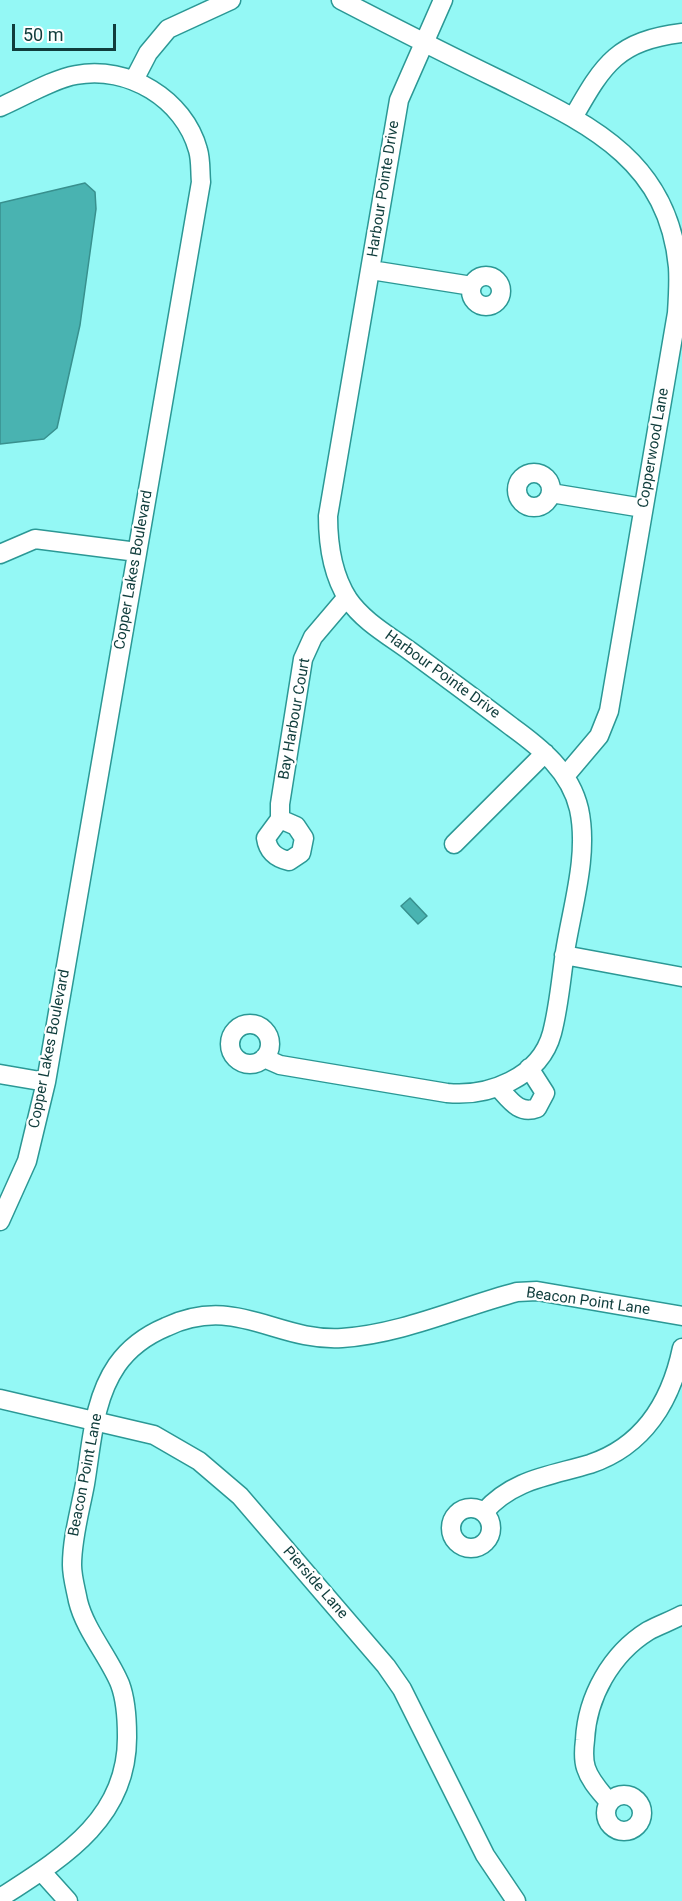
<!DOCTYPE html>
<html>
<head>
<meta charset="utf-8">
<style>
	body { margin:0 }
	#map { position:relative; width:682px; height:1901px; overflow:hidden; background:#94f8f5; font-family:Roboto,sans-serif }
	canvas { display:block }
	.scale { position:absolute; left:12px; top:24px; width:104px; height:27px; box-sizing:border-box; border:3px solid #103d3c; border-top:0; padding-left:8px; font-size:18px; line-height:21px; white-space:nowrap; color:#103d3c; -webkit-text-stroke:4px #fff; paint-order:stroke }
</style>
</head>
<body>
<div id="map">
<canvas width="682" height="1901"></canvas>
<div class="scale">50 m</div>
</div>
<script>
const g = document.querySelector('canvas').getContext('2d');
g.lineJoin = 'round';
function fill(path, color) { g.fillStyle = color; g.fill(path, 'evenodd'); }
function strokePath(path, color, width, dash) { g.strokeStyle = color; g.lineWidth = width; g.lineCap = dash ? 'butt' : 'round'; g.setLineDash(dash || []); g.stroke(path); }
function label(font, color, halo, rows, align = 'center') {
  g.font = font + ' Roboto,sans-serif'; g.lineWidth = 4.5; g.setLineDash([]); g.textBaseline = 'middle'; g.strokeStyle = halo; g.fillStyle = color; for (const [text, x, y, turn = 0] of rows) {
    g.save(); g.translate(x, y); g.rotate((+turn || 0) * Math.PI / 180); g.textAlign = isNaN(turn) ? turn : align; if (halo) g.strokeText(text, 0, 0); g.fillText(text, 0, 0); g.restore();
  }
}
const water = new Path2D(`
	M85,183L95,192L96,209L80,325L57,428L44,439L0,444V203Z
	M410,898L427,916L418,924L401,906Z`);
const minor = new Path2D(`
	M341,0C393,27 446,54 500,80C586,123 668,158 678,267C679,282 678,298 677,313L609,711L599,736L566,775
	M134,80L148,53L168,29L231,0
	M0,107C23,97 53,79 76,75C128,65 184,99 198,150C201,160 200,172 201,182L46,1082L27,1161L0,1221
	M574,116C604,63 618,41 682,33
	M371,270L472,286
	M471 291a15 15 0 1 1 30 0a15 15 0 1 1-30 0Z
	M517 490a17 17 0 1 1 34 0a17 17 0 1 1-34 0Z
	M551,493L643,508
	M0,554L35,539L137,552
	M280,819L296,826L304,838L301,853L289,861C276,858 268,852 266,838L280,819V804L303,659L313,637L347,597
	M454,844L545,753
	M564,955L682,977
	M230 1044a20 20 0 1 1 40 0a20 20 0 1 1-40 0Z
	M264,1058L280,1065L447,1093C488,1097 540,1078 552,1033C559,1006 561,979 565,952C572,907 589,855 579,809C570,771 541,748 512,727C478,701 444,676 410,651C388,635 363,621 348,599C332,574 328,545 328,516L399,100L443,0
	M0,1074L46,1082
	M498,1087C510,1100 519,1115 537,1108L545,1093L529,1068
	M0,1399L154,1435L199,1461L240,1496L386,1666L402,1689L485,1855L516,1901
	M451 1528a20 20 0 1 1 40 0a20 20 0 1 1-40 0Z
	M484,1512C513,1479 550,1476 590,1464C644,1446 671,1401 682,1348
	M606 1813a18 18 0 1 1 36 0a18 18 0 1 1-36 0Z
	M609,1802C600,1791 590,1781 586,1768C583,1759 584,1748 585,1740C587,1697 611,1654 648,1631C659,1625 671,1621 682,1615
	M41,1871L68,1901
	M0,1898C62,1858 128,1819 127,1736C127,1719 126,1700 120,1684C109,1657 85,1630 78,1601C76,1590 72,1577 72,1565C72,1538 80,1511 85,1484C92,1443 93,1400 117,1365C129,1348 147,1335 166,1327C236,1294 276,1342 342,1338C402,1334 460,1307 517,1292L537,1291L682,1316`);
const streetNames = [
	["Harbour Pointe Drive",384,189,-81],
	["Copperwood Lane",654,448,-80],
	["Copper Lakes Boulevard",134,570,-80],
	["Harbour Pointe Drive",442,675,36],
	["Bay Harbour Court",295,719,-80],
	["Copper Lakes Boulevard",50,1049,-79],
	["Beacon Point Lane",588,1302,8],
	["Beacon Point Lane",86,1475,-79],
	["Pierside Lane",315,1583,49]
];
fill(water, '#49b3b1');
strokePath(water, '#38908e', 1.5);
strokePath(minor, '#2b9895', 21);
strokePath(minor, '#fff', 18);
label('15px', '#103d3c', '#fff', streetNames);
</script>
</body>
</html>
